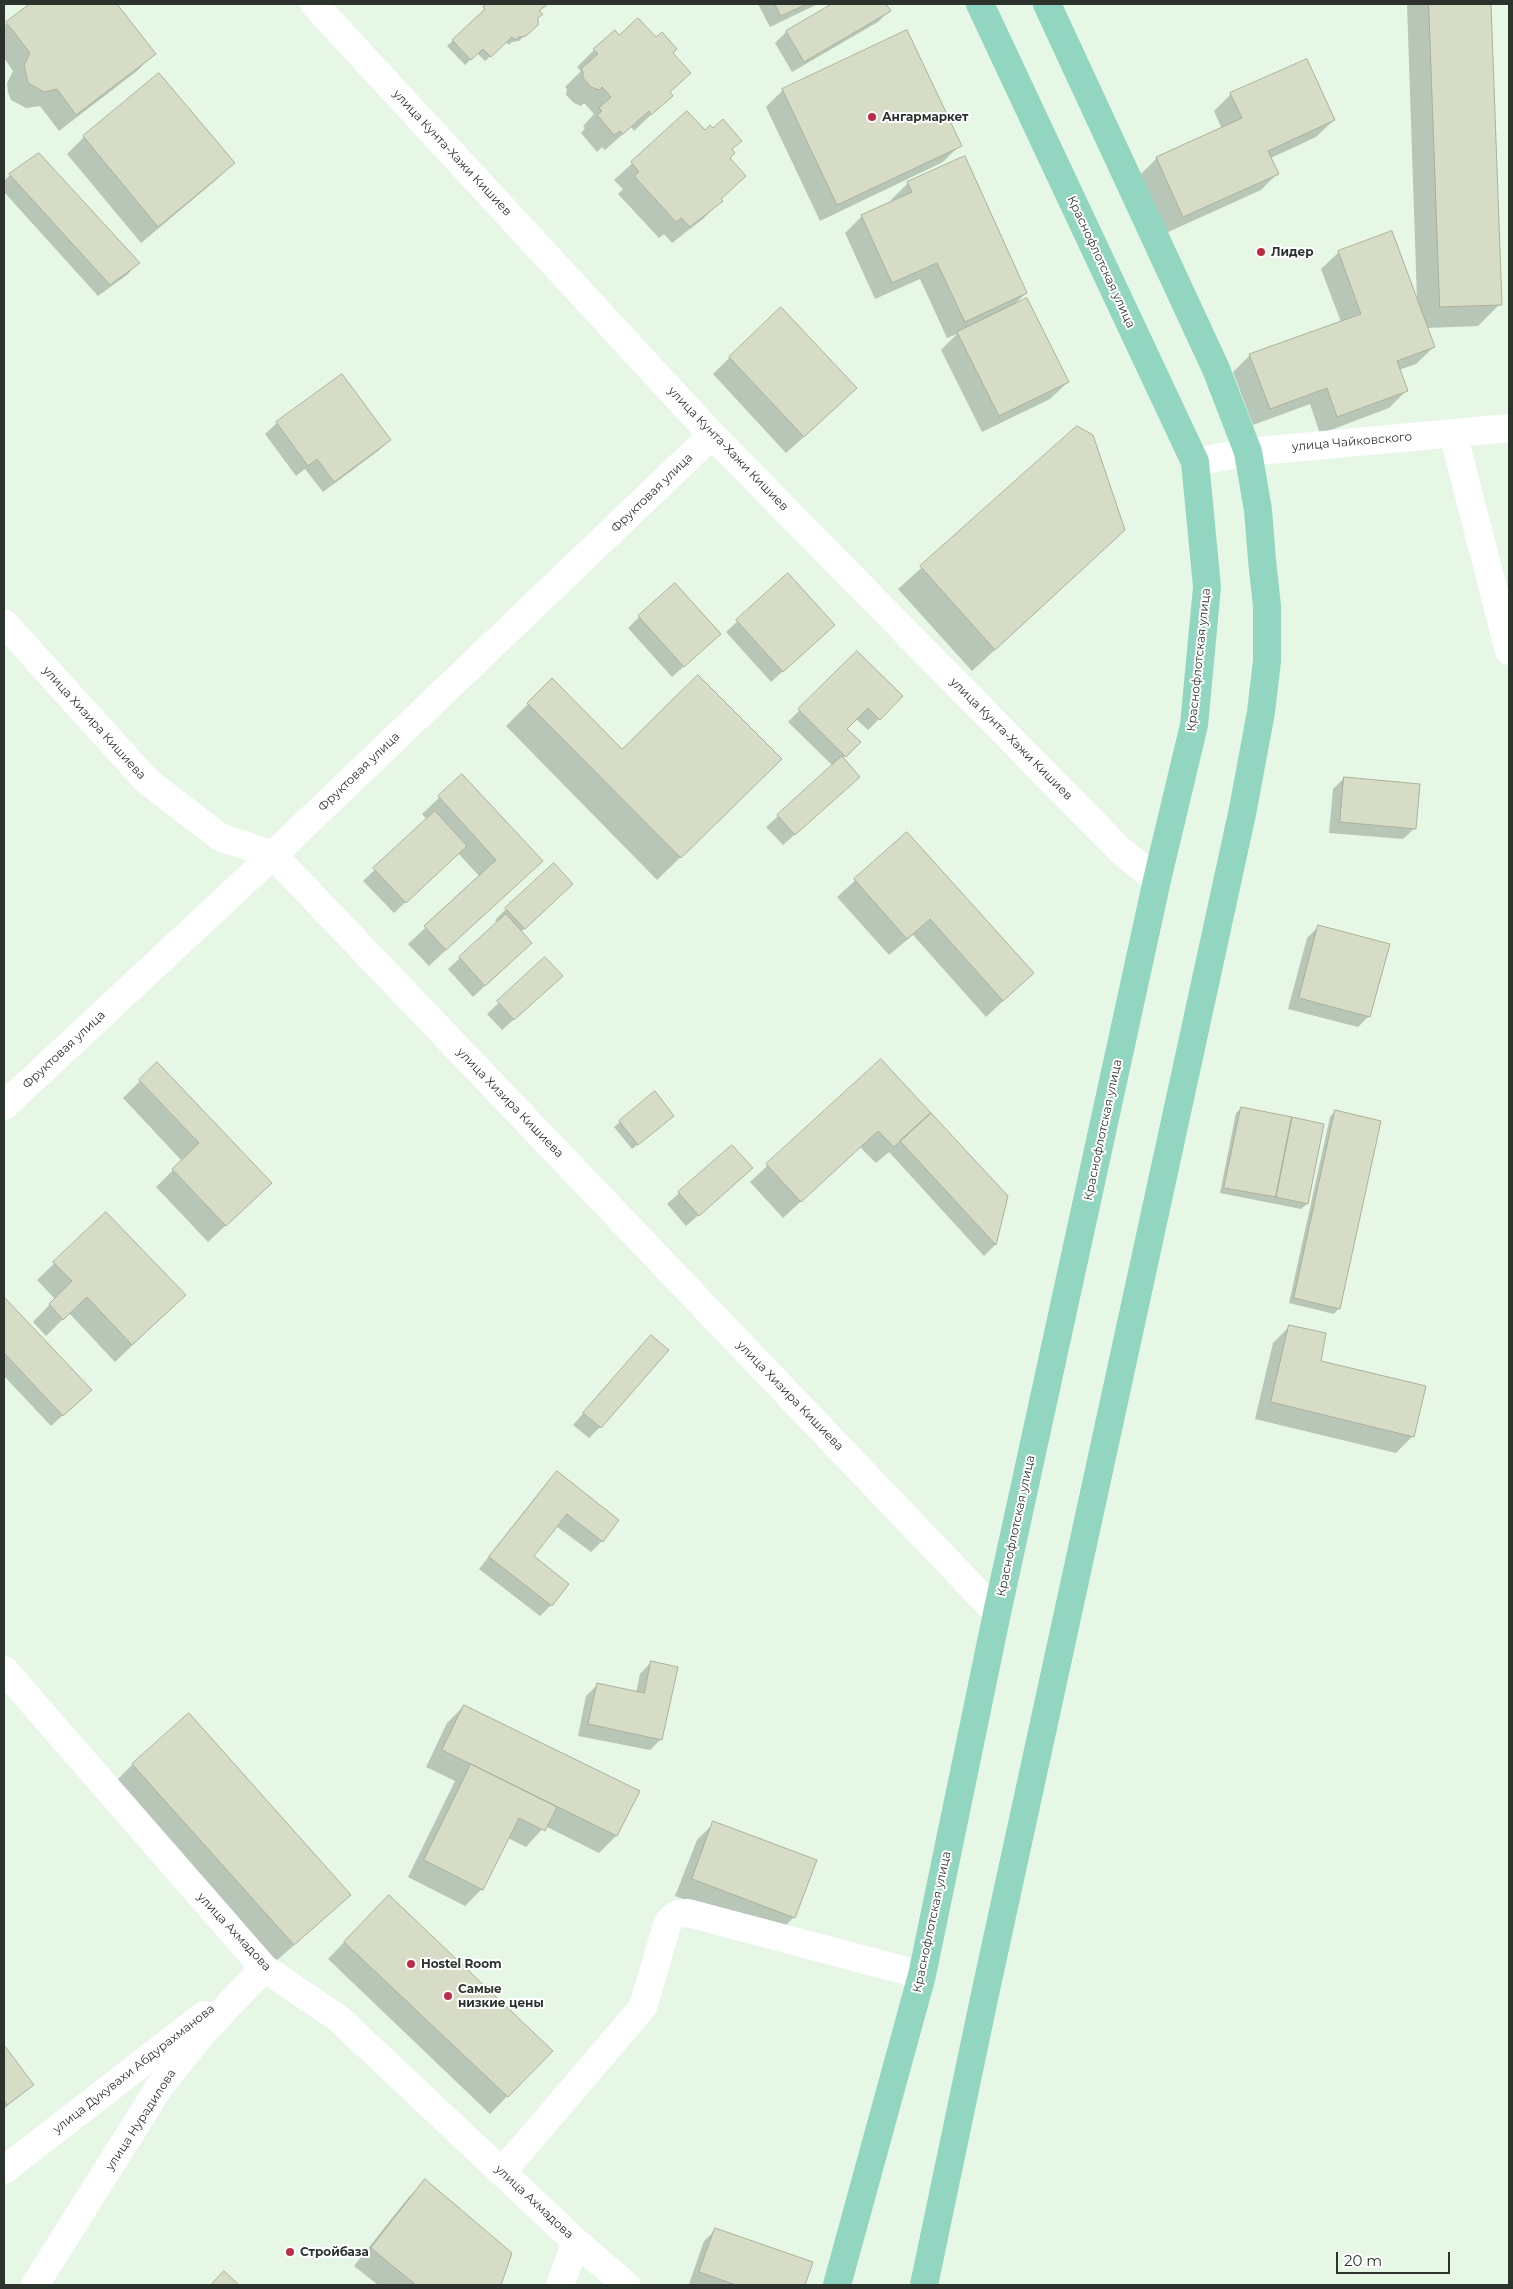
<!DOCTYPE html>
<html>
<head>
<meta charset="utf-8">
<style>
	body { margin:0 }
	#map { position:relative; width:1513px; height:2289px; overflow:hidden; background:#e6f8e5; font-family:Montserrat,sans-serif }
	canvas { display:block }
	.frame { position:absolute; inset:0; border:5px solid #2c332c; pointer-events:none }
	.scale { position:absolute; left:1336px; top:2252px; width:114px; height:22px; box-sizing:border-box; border:2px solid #2c332c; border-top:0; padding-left:6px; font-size:15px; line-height:18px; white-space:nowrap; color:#2c332c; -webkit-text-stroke:4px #fff; paint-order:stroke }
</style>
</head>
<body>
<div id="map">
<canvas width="1513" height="2289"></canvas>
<div class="frame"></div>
<div class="scale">20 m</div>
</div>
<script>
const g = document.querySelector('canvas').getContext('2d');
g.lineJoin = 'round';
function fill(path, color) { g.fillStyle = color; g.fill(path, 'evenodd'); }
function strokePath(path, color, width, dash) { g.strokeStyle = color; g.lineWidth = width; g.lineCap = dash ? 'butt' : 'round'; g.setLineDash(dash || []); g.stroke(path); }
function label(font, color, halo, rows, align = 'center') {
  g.font = font + ' Montserrat,sans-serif'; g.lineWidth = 4; g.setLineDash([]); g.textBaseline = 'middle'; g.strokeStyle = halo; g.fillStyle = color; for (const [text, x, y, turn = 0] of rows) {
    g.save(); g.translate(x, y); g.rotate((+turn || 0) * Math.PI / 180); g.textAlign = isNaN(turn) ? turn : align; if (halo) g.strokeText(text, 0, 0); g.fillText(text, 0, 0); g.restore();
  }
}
const shadow = new Path2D(`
	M32,4H116L154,54L137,71L59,131L40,106L26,108L11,100L8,92L7,83L13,71L4,58V26Z
	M490,4H546L538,12L537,24L519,41L512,42L509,45L506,42L485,61L477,53L465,65L447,46Z
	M758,4H818L770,27Z
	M835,4H885L889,11L878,22L792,72L775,43L786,32Z
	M1407,4H1490L1500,304L1478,326L1427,328L1434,347L1416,364L1399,370L1406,391L1389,408L1320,434L1310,404L1253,425L1233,372L1250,355L1341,322L1321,269L1339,252L1417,301Z
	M906,32L960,145L943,162L820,221L766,107L783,90Z
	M619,37L671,53L689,73L669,93L671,96L634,131L631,127L605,150L602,147L597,152L581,133L585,128L583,126L594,114L584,103L581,106L574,103L566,95L567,89L565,87L581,71L577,67L594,50Z
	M159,75L233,163L216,180L141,243L67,154L84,137Z
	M1231,94L1334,120L1316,137L1271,158L1278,173L1261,190L1166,233L1140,175L1157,158L1222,129L1214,111Z
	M687,113L728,158L721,201L704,218L672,243L664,234L659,238L618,194L623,189L614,180Z
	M10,175L138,263L127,275L98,296L4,192V181Z
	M908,183L1026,293L1014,305L1068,382L1050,399L982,432L941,350L957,334L947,338L920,279L875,299L845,233L862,216L892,202L891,200Z
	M730,357L839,405L786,453L713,374Z
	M342,375L390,440L378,451L323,492L305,469L296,476L265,434L277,423Z
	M1078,427L1101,552L972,671L898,589Z
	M788,575L822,636L771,682L726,632Z
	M639,617L708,645L672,677L628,628Z
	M857,652L902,696L868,730L856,719L846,729L859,742L842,759L859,777L783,845L766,827L833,766L788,722Z
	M552,680L622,751L758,782L657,880L506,726Z
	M462,776L541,861L429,966L408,944L480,877L458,853L394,913L363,881L427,820L422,814Z
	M1344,778L1415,828L1403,839L1329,833L1333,789Z
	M907,833L1033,973L986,1017L913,935L889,955L837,897Z
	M560,895L521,932L519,954L473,997L448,969L498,923L495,920L506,909Z
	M1319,926L1369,1016L1358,1027L1288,1009L1307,938Z
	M545,959L550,987L502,1030L487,1014Z
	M881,1060L1007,1196L995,1245L984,1256L889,1152L876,1163L860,1147L783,1218L750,1182Z
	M157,1064L253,1200L208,1242L156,1187L182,1161L123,1098Z
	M655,1093L667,1121L632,1149L614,1127Z
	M1242,1108L1307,1204L1301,1209L1220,1193L1236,1113Z
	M1335,1111L1339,1308L1334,1314L1289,1303L1330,1117Z
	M732,1146L740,1179L686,1226L667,1204Z
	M106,1214L167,1312L115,1362L69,1313L46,1336L33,1322L55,1299L37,1280Z
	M4,1299L90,1390L51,1426L4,1376Z
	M1290,1326L1319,1362L1413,1436L1396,1453L1255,1419L1273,1343Z
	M640,1348L600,1427L589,1438L573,1425Z
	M557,1473L602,1541L591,1552L556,1526L533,1556L551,1605L540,1616L479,1569L546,1484Z
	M651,1662L661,1739L650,1750L578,1736L586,1696L598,1684L636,1693L640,1674Z
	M464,1706L638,1792L616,1836L599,1853L545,1826L526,1847L508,1838L482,1889L465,1906L408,1877L455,1781L426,1767L447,1723Z
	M133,1764L332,1912L276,1961L116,1781Z
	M714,1823L794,1917L777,1934L675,1896L697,1840Z
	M372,1913L551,2051L490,2114L328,1959Z
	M4,2047L32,2085L4,2109Z
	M425,2181L510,2254L500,2285H378L354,2266L408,2198Z
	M716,2229L811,2263L803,2285L689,2284L704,2241Z`);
const building = new Path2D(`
	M30,4H117L156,54L76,115L57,89L44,92L28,83L24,65L30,53L6,22Z
	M487,4H548L539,11L543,14L538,18V25L526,36L519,37L515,40L512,37L491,57L483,49L471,60L452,40L485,9L483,7Z
	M775,4H807L781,16Z
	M832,4H886L891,11L804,62L786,31Z
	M1429,4H1491L1502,305L1440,307Z
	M638,18L656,37L662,32L677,49L673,53L691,73L670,92L673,96L651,115L649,111L623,134L620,131L614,135L597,115L602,111L599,108L611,97L602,87L599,90L591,87L583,78V72L581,69L598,54L593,49L615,30L619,35Z
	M907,30L962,146L837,205L782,89Z
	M1307,59L1335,120L1268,151L1279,174L1183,217L1156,157L1242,118L1230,93Z
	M159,73L235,163L158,227L83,136Z
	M687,111L705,130L710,125L713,128L723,119L742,141L732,149L735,153L730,158L746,176L721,199L723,201L690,227L681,218L676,222L634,176L639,172L631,162Z
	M39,153L140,263L110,285L9,174Z
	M965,156L1027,293L965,322L937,263L892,283L861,215L912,192L907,182Z
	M1392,231L1435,347L1397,361L1408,391L1337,417L1327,388L1270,409L1249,354L1361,314L1338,251Z
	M1027,298L1069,382L999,416L957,332Z
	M781,307L857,388L804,437L729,357Z
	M342,374L391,440L334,482L317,459L308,466L276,422Z
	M1077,426L1093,435L1125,530L995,650L920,566Z
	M788,573L835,625L783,672L736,620Z
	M675,583L721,634L684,667L638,616Z
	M857,651L903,696L880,720L868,708L847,729L861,742L846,757L798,709Z
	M698,675L782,759L681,858L527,703L552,678L622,749Z
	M842,756L860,777L795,835L777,815Z
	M462,774L543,861L446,950L424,926L496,860L438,796Z
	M1344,777L1420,784L1416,829L1340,822Z
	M435,811L467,846L406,903L373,868Z
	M907,832L1034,973L1003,1001L930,919L907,939L854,879Z
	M554,863L573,884L525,929L505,908Z
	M506,914L532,943L485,986L459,957Z
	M1318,925L1390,944L1370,1017L1299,998Z
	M545,957L563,976L514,1020L497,1001Z
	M881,1059L931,1113L894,1147L878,1131L801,1202L766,1164Z
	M157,1062L272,1183L226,1226L172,1169L199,1143L139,1080Z
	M655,1091L674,1116L638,1145L619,1121Z
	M1241,1107L1292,1117L1276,1197L1224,1188Z
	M1335,1110L1381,1121L1340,1309L1294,1298Z
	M931,1113L1008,1196L996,1245L900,1141Z
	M1292,1117L1324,1124L1308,1204L1276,1197Z
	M732,1145L753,1168L699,1216L678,1192Z
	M106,1212L186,1295L132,1345L87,1297L63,1320L49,1304L72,1281L53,1262Z
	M4,1297L92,1390L63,1416L4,1353Z
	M1289,1325L1326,1333L1321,1361L1426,1386L1414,1437L1271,1402Z
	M651,1335L669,1350L601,1428L583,1413Z
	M557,1471L619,1520L603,1542L567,1514L534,1556L569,1584L552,1606L489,1557Z
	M651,1661L678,1667L662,1740L588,1724L597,1683L644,1693Z
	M464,1705L640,1791L617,1836L442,1750Z
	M189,1713L351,1895L294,1945L132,1764Z
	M471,1764L557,1807L545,1831L519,1818L483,1890L424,1860Z
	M713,1821L817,1860L795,1918L692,1879Z
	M389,1895L553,2051L508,2097L344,1942Z
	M4,2045L34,2085L7,2105L4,2100Z
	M425,2179L512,2253L501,2285H416L371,2248Z
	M715,2228L813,2262L805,2285H736L699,2272Z
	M224,2271L239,2285H211Z`);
const minor = new Path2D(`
	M314,4L712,435L1121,851L1157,880
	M1453,433L1509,651
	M1195,462L1248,452L1509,428
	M4,623L147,781L220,837L273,855L997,1613
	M4,1106L273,855L712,435
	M4,1670L264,1968L338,2018L576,2242L626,2285
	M4,2170L204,2015
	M502,2172L643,2007L667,1925C672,1916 677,1913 688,1913L922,1975
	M35,2285L160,2086L205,2030L264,1968
	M560,2285L576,2242`);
const major = new Path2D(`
	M837,2285L922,1975L997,1613L1157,880L1194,725L1207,587L1195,462L980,4
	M924,2285L985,1994L1243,809L1261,712L1267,661V606L1262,560L1258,510L1248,452L1216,369L1047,4`);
const markers = [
	[872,117,5,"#bd2c47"],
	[1261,252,5,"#bd2c47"],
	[411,1964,5,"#bd2c47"],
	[448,1996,5,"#bd2c47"],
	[290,2252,5,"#bd2c47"]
];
const poiNames = [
	["Ангармаркет",882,117],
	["Лидер",1271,252],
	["Hostel Room",421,1964],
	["Самые",458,1989],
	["низкие цены",458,2003],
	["Стройбаза",300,2252]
];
const streetNames = [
	["улица Кунта-Хажи Кишиев",452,153,47],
	["Краснофлотская улица",1101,262,65],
	["улица Чайковского",1352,442,-5],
	["улица Кунта-Хажи Кишиев",728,449,46],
	["Фруктовая улица",652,493,-44],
	["Краснофлотская улица",1199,660,-84],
	["улица Хизира Кишиева",94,723,48],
	["улица Кунта-Хажи Кишиев",1011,739,45],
	["Фруктовая улица",359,772,-44],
	["Фруктовая улица",64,1050,-43],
	["улица Хизира Кишиева",510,1103,46],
	["Краснофлотская улица",1103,1130,-78],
	["улица Хизира Кишиева",790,1396,46],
	["Краснофлотская улица",1016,1526,-78],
	["Краснофлотская улица",932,1922,-78],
	["улица Ахмадова",234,1932,47],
	["улица Дукувахи Абдурахманова",134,2069,-38],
	["улица Нурадилова",141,2120,-57],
	["улица Ахмадова",534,2202,43]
];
fill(shadow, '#0003');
fill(building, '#d7dcc6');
strokePath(building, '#abb09a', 1);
strokePath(minor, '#fff', 28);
strokePath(major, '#92d6c1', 28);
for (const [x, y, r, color] of markers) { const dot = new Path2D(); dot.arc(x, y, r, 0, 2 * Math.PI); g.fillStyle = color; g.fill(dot); strokePath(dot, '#fff', 2); }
label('bold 12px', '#2c332c', '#fff', poiNames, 'left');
label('12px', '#2c332c', '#fff', streetNames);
</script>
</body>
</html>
